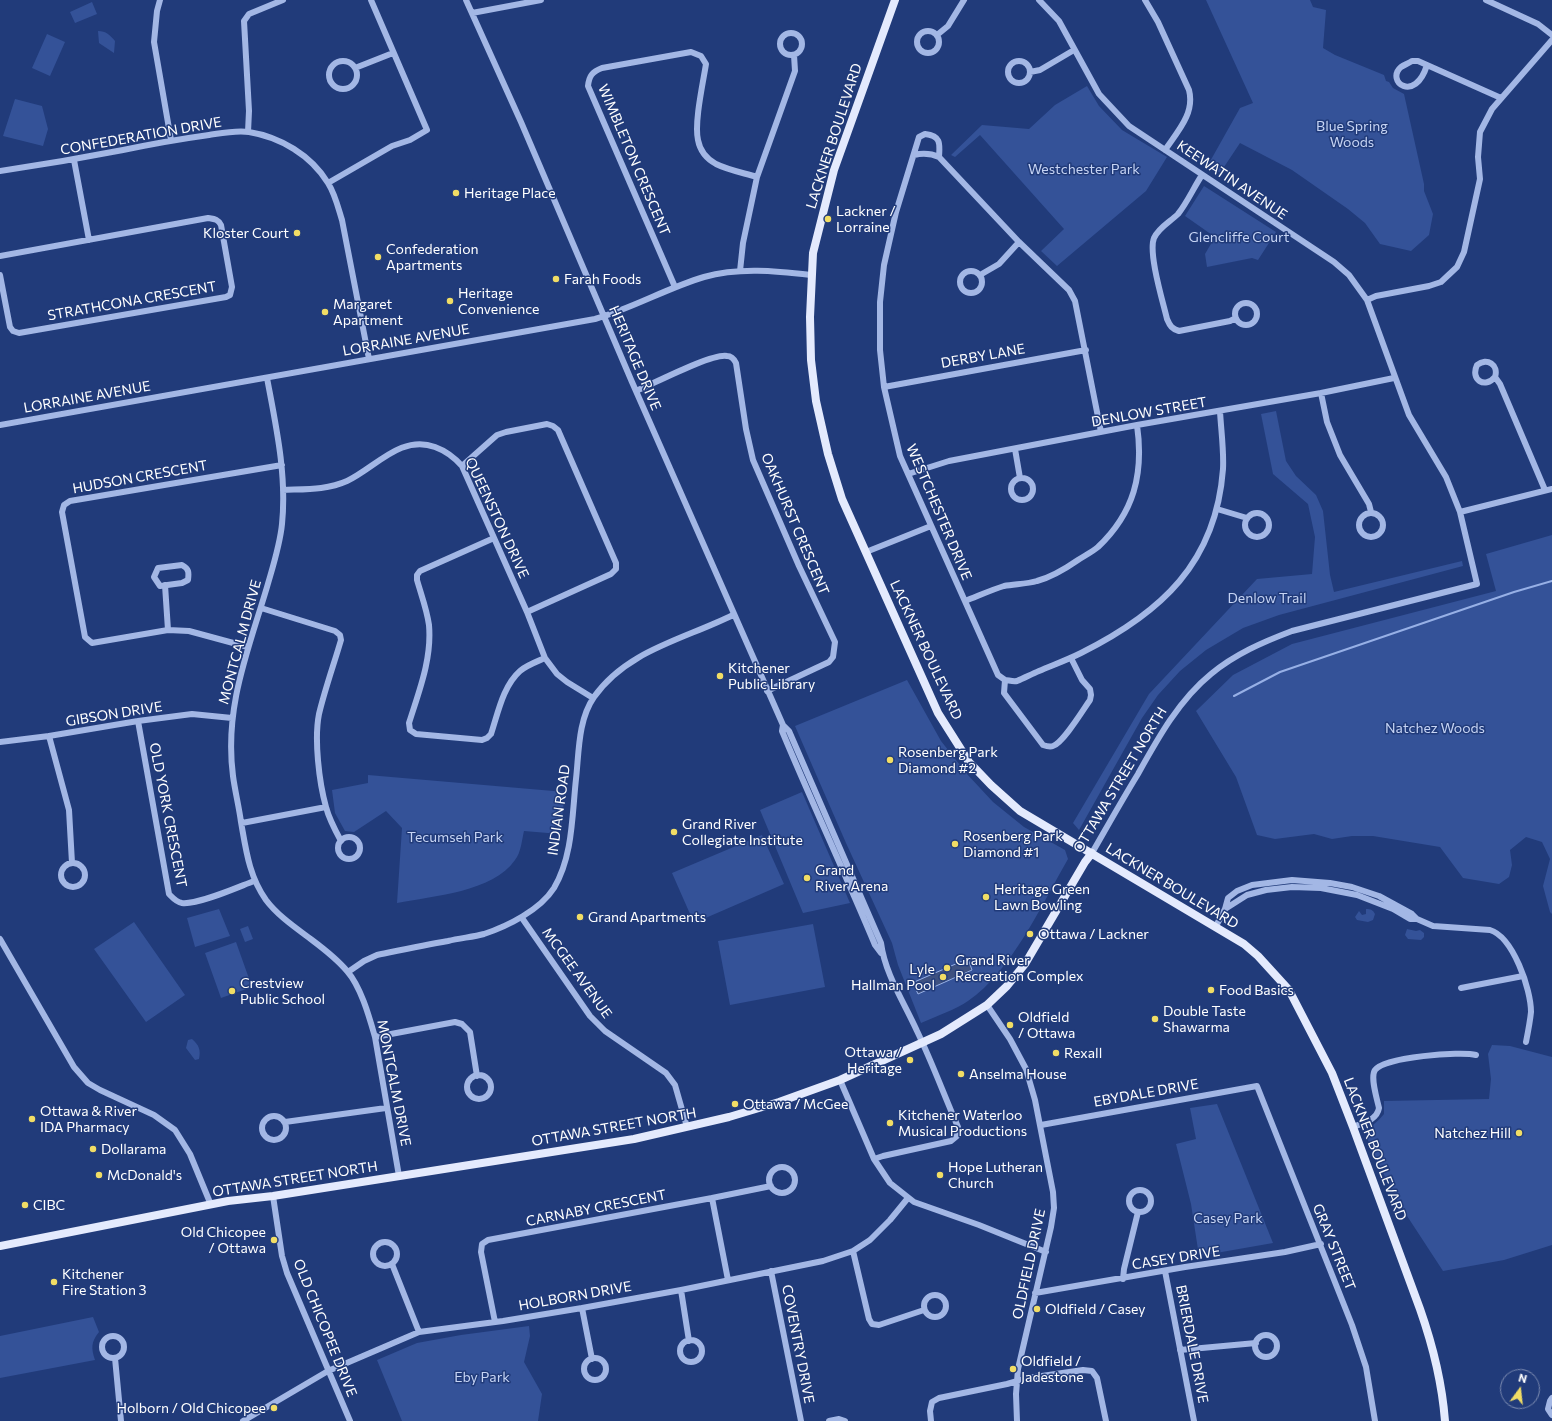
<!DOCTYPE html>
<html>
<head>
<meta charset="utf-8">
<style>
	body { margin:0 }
	#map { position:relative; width:1552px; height:1421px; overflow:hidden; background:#213b7a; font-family:Commissioner,sans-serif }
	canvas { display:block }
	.north { position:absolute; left:1500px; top:1369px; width:40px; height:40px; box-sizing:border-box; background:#213b7a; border:1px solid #7a89af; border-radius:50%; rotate:15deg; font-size:11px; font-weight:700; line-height:16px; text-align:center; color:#fff }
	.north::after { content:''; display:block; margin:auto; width:14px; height:18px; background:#f1dd65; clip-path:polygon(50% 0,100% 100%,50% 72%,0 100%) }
</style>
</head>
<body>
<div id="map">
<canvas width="1552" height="1421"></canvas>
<div class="north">N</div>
</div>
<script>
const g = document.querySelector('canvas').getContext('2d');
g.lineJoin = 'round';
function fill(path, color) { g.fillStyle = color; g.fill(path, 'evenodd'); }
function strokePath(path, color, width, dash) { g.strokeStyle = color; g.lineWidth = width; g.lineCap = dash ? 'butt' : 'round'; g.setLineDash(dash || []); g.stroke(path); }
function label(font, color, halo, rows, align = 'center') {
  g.font = font + ' Commissioner,sans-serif'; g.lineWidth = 3; g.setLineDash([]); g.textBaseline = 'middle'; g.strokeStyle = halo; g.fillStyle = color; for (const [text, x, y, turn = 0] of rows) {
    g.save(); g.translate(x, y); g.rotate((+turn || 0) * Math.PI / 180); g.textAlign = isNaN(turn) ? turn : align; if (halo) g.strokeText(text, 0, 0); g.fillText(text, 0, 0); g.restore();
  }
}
const green = new Path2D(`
	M1206,0H1310L1313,7L1326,10L1323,48L1335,55L1384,75L1386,81L1389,82L1393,88L1404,94L1424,184V191L1433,214L1429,235L1411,251L1380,244L1365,223L1348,209L1292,170L1240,143L1220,173L1208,165L1240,108L1253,103Z
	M92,2L97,14L75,23L70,12Z
	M98,31C106,31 110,35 115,41L114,53L99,43Z
	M47,34L65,42L50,76L32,68Z
	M1087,86L1099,106L1122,130L1167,157L1146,191L1057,266L1041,251L1064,229L980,135L955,157L951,155L982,125L1029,129L1055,105Z
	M15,99L42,106L48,129L43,146L3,136Z
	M1204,186L1276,232L1258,260L1252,258L1207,267L1205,254L1215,237L1185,216Z
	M1276,411L1286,461L1296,476L1316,495L1323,511L1330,575L1334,592L1462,561L1463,566L1279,615L1243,628L1206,650L1180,671L1158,695L1142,718L1079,830L1073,823L1149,694L1257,579L1312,574L1315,537L1308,504L1273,474L1261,414Z
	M1552,535V914L1550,912L1543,886L1550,859L1542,842L1526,837L1510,850L1512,865L1509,877L1499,884L1463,878L1440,847L1373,836H1352L1332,839L1314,834L1275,839L1257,835L1236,777L1196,711L1233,675L1292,644L1496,591L1486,554Z
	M907,680L941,741L967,774L993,802L1024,827L1065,850L1068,859C1042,904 1012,971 968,1001C957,1009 934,1017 921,1023L898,965L892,943L846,843L795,726Z
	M368,775L565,792L560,834L524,831C522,839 521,853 515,860C493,892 433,896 397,903L402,828L386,811L354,832L345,831L335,813L332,790L368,783Z
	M802,792L850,903L803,913L760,810Z
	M762,835L784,884L694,923L672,873Z
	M219,909L230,936L195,947L187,918Z
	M1366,909C1371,909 1373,910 1375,914L1373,920L1368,922L1357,920L1355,917L1359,911L1362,915L1366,914Z
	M134,922L185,995L146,1022L94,949Z
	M813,924L825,987L730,1005L718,941Z
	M248,926L253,939L245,942L240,929Z
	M1407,929L1416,931L1420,930L1424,933V937L1421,940L1408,939L1405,935Z
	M236,942L252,987L221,998L205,953Z
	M192,1039C199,1045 201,1050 199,1059L195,1060L186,1048L188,1040Z
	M1492,1045L1510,1046L1552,1057V1245L1504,1260L1443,1271L1394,1196L1366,1136C1368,1127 1379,1121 1384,1114V1101L1489,1099L1491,1079L1488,1054Z
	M1217,1104L1273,1243L1199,1256L1191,1204L1176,1144L1196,1139L1190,1108Z
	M93,1317L99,1332C91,1342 91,1348 95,1360L0,1378V1336Z
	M529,1326L530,1336L524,1362L542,1394L538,1421H402L377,1360L417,1343L461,1335Z`);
const water = new Path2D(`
	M968,959L972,970L918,994L913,983Z`);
const stream = new Path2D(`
	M1234,696L1280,672L1514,592L1552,581`);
const minor = new Path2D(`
	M160,0L157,11L154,42L171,140
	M466,0L521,122L632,382L783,725L789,731L881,943C885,974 904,1002 917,1031C932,1062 944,1095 958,1127L957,1136L951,1141L883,1156L874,1159
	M1039,0L1059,21L1099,94L1129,126L1334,262L1349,275L1367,300L1409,415L1446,477L1460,512L1477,584L1292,631C1263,642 1235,654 1211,674C1179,700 1158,738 1138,774C1122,800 1107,827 1092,853
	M1145,0L1158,22L1189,90C1195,113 1178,131 1165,150
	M1486,0L1538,24L1552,35
	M472,13L541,0
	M917 42a11 11 0 1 1 22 0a11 11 0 1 1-22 0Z
	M780 44a11 11 0 1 1 22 0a11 11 0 1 1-22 0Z
	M937,35L948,26L964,0
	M1412,61H1418L1427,65C1415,104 1385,81 1401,67C1404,65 1409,63 1412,61Z
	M1008 72a11 11 0 1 1 22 0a11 11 0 1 1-22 0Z
	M329 75a14 14 0 1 1 28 0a14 14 0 1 1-28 0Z
	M1427,65L1501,98
	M355,68L393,53
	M1030,72L1040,70L1074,50
	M248,132L249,111L244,21L249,14L283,0
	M914,155C923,153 930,153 939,157
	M74,160L89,240
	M0,171C41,165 82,158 123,150C152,144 180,139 209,135C222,133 236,130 249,132C280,137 311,155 328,183C335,194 338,207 342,220L369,359
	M1202,175C1194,187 1187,203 1178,214C1170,222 1159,227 1154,238C1148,253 1163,302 1167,319C1170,326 1172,329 1179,331L1230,321L1236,318
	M328,183L392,146L410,140L427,130L371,0
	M0,256L208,218C214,219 218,219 221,225L232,287L230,295L226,297L19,333L13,331L10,327L0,275
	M740,271L743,243L757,177L795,71L794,55
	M960 282a11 11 0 1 1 22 0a11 11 0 1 1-22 0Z
	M980,275L999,264L1019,242
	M675,287L588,86C589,76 592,72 602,68L691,52L701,56L706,64C703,83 694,123 698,140C700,151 707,159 716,164C728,170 744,173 757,177
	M1367,300L1376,296L1429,286L1441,282L1457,267L1464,252L1480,179L1478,157L1480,132L1492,109L1552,40
	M1235 314a11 11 0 1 1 22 0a11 11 0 1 1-22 0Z
	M1495,377C1485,389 1470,380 1477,365C1487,357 1499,365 1495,377L1500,384L1545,490
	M267,378C276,426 287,475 282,524C280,545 273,566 267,587C248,651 224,708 233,776C235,791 239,807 241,822C246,850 249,876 266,900C278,916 296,928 312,940C324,949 337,959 347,971C361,987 369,1016 375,1037L399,1176
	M884,387L1086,350
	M636,391C653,384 712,353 727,356C732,356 734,359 736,363L746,429L753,460L799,566L835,642L833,657L829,662L767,691
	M1321,393L1327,422L1340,455L1369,504L1371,512
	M0,425L595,319C633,308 667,288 704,277C739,267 776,271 811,275
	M1015,449L1020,478
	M462,466L497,435L506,432L547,424L553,426L558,430L616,563V569L611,574L527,612
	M908,474L949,461L1137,425L1321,393L1394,378
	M1011 489a11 11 0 1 1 22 0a11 11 0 1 1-22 0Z
	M283,490C305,489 327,490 347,481C375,468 401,434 435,447C446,451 454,457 462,466L527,612L545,658L557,674L567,682L593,698
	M1217,509L1247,518
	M1460,512L1552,489
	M1359 525a12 12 0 1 1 24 0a12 12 0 1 1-24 0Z
	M1245 525a12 12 0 1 1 24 0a12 12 0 1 1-24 0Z
	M494,538L420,571L417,575V580C421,594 427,610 429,625C432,659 419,691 409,723L410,730L416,734L482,740L487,738L491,734C498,713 503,686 520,671C527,665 536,662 545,658
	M866,552L931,526
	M182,565C189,569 189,572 188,580L182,583L160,586L154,577L158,568Z
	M165,585L168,630
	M965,601C978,596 991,590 1004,586C1015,584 1027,584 1037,581C1052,577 1065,569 1078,560C1084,556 1092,552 1098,547C1134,513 1144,474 1137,425
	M261,608L335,631L340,635L341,640C334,664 325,689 319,714C314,739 319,782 326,807C329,819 335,830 341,841
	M248,647L189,631L168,630L92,643L85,637L62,512L64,505L70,501L282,465
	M1005,680L998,675L900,456L884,387L880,350V302L884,265L896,212L919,137L925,134C941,136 940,143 939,157L1019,242L1069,290L1075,301L1101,432
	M1005,680C1008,680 1013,682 1017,681C1024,678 1032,674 1039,671C1053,665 1067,660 1081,653C1161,613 1216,563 1223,469C1224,450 1221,430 1220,411
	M1005,680L1004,693L1043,745C1046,746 1050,747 1053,746C1063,743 1083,710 1090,700L1091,695L1090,689L1082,680L1071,658
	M138,721L169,894C173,898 176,902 182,903C198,905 238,887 254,881
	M783,725L782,731C812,803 845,873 875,945L881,953
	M49,736L69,810L72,863
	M0,742L49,736L138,721L192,714L232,718
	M242,823L326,807
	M338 848a11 11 0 1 1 22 0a11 11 0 1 1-22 0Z
	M61 875a12 12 0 1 1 24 0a12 12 0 1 1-24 0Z
	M1225,909L1247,895L1266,890L1292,887L1321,888L1357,895L1393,909L1410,919H1417L1433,926L1490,930C1513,937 1531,989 1531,1012C1530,1022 1528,1032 1526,1042
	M522,918L590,1016L605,1031L666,1073L675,1085L687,1127
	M1216,926L1225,909L1228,898L1237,891L1252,885L1292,880L1330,883L1352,887L1379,896L1412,914L1417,919
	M0,939L74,1067L88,1083L100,1090L154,1115L175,1130L190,1154L211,1205
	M348,972L364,961L377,955C401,950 424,945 448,941C460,938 473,937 484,934C508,926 540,910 554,888C573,856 572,815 576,779C579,752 578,720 594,697C627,650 685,639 733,615
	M1461,988L1523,976
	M987,1005L1010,1039L1026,1069L1035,1100L1053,1192L1054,1208L1051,1227L1018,1369L1016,1394L1017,1421
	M375,1037L455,1022L462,1024L470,1032L477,1076
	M467 1087a12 12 0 1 1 24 0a12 12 0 1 1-24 0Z
	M840,1080L874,1159L890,1183L914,1202L979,1225L1046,1252
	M262 1128a12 12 0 1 1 24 0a12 12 0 1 1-24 0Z
	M285,1122L386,1108
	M1041,1125L1257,1086L1352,1325L1366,1367L1375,1421
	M1353,1127C1363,1123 1377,1120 1379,1108C1377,1099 1370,1077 1375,1070C1384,1057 1461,1051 1476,1055
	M769 1180a13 13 0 1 1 26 0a13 13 0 1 1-26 0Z
	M1129 1201a11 11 0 1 1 22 0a11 11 0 1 1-22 0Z
	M273,1196L282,1256L287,1273L350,1421
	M712,1198L771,1186
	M373 1254a12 12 0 1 1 24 0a12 12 0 1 1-24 0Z
	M853,1251L869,1319L872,1324L879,1325L924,1310
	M392,1264L419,1332
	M771,1271L801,1421
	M1165,1271L1194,1421
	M1123,1279L1124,1269L1138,1212
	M681,1290L689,1341
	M1035,1293L1185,1267L1285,1252L1321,1244
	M924 1306a11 11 0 1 1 22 0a11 11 0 1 1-22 0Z
	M582,1308L592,1359
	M495,1322L481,1252L482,1244L488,1240L712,1198L728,1280
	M1255 1346a11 11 0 1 1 22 0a11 11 0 1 1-22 0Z
	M102 1347a11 11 0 1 1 22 0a11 11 0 1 1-22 0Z
	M680 1351a11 11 0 1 1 22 0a11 11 0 1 1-22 0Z
	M1180,1350L1256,1343
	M584 1369a11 11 0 1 1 22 0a11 11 0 1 1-22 0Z
	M115,1358L121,1421
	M1552,1398L1550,1401L1548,1409L1552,1415
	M243,1421L328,1371L419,1332L503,1321L582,1308L681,1290L823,1261L853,1251L870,1240L890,1220L908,1198
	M829,1421L839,1419L845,1421
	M931,1421L930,1411L932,1402L939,1398L1007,1384L1028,1378L1083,1370L1092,1371L1097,1378L1106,1421`);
const major = new Path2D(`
	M895,0L834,170L813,253L810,317L811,360L816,401L828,454L842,499L938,713L969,762L991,785L1020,811L1244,944L1258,956L1289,990L1332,1073L1353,1127L1420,1309C1433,1346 1442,1382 1445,1421
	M0,1246L228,1201L273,1196L634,1139L729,1117L779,1102L840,1080L941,1034L987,1005L1007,986L1025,964L1085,862L1092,853`);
const markers = [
	[456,193,4,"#f1dd65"],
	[828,219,4,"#f1dd65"],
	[297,233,4,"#f1dd65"],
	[378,257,4,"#f1dd65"],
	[556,279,4,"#f1dd65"],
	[450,301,4,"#f1dd65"],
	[325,312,4,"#f1dd65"],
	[720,676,4,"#f1dd65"],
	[890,760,4,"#f1dd65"],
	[674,832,4,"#f1dd65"],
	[955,844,4,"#f1dd65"],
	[807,878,4,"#f1dd65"],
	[986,897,4,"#f1dd65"],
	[580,917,4,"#f1dd65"],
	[1030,934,4,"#f1dd65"],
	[947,968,4,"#f1dd65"],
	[943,977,4,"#f1dd65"],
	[1211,990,4,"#f1dd65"],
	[232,991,4,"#f1dd65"],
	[1155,1019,4,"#f1dd65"],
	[1010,1025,4,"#f1dd65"],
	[1056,1053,4,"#f1dd65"],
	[910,1060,4,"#f1dd65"],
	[961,1074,4,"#f1dd65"],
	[735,1104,4,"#f1dd65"],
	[32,1119,4,"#f1dd65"],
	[890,1123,4,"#f1dd65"],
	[1519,1133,4,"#f1dd65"],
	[93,1149,4,"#f1dd65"],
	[99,1175,4,"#f1dd65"],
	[940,1175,4,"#f1dd65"],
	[25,1205,4,"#f1dd65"],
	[274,1240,4,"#f1dd65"],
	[54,1282,4,"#f1dd65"],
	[1037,1309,4,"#f1dd65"],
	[1013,1369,4,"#f1dd65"],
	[274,1408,4,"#f1dd65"]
];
const parkNames = [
	["Blue Spring",1352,126],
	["Woods",1352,142],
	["Westchester Park",1084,169],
	["Glencliffe Court",1239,237],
	["Denlow Trail",1267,598],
	["Natchez Woods",1435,728],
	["Tecumseh Park",455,837],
	["Casey Park",1228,1218],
	["Eby Park",482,1377]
];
const streetNames = [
	["CONFEDERATION DRIVE",141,136,-10],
	["LACKNER BOULEVARD",834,136,-72],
	["WIMBLETON CRESCENT",634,160,67],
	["KEEWATIN AVENUE",1232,180,34],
	["STRATHCONA CRESCENT",132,301,-10],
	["LORRAINE AVENUE",406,340,-10],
	["DERBY LANE",983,356,-10],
	["HERITAGE DRIVE",635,358,67],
	["LORRAINE AVENUE",87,397,-10],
	["DENLOW STREET",1149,412,-10],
	["HUDSON CRESCENT",140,477,-10],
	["WESTCHESTER DRIVE",939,512,67],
	["QUEENSTON DRIVE",497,518,65],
	["OAKHURST CRESCENT",795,524,67],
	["MONTCALM DRIVE",240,642,-75],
	["LACKNER BOULEVARD",926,650,65],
	["GIBSON DRIVE",114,714,-9],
	["OTTAWA STREET NORTH",1120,780,-59],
	["INDIAN ROAD",559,810,-82],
	["OLD YORK CRESCENT",168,815,79],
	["LACKNER BOULEVARD",1172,886,31],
	["MCGEE AVENUE",577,973,54],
	["MONTCALM DRIVE",394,1083,79],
	["EBYDALE DRIVE",1146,1093,-10],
	["OTTAWA STREET NORTH",614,1127,-10],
	["LACKNER BOULEVARD",1375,1149,69],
	["OTTAWA STREET NORTH",295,1179,-9],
	["CARNABY CRESCENT",596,1208,-11],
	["GRAY STREET",1334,1247,68],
	["CASEY DRIVE",1176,1258,-9],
	["OLDFIELD DRIVE",1029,1264,-78],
	["HOLBORN DRIVE",575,1296,-10],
	["OLD CHICOPEE DRIVE",325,1328,68],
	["COVENTRY DRIVE",798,1344,79],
	["BRIERDALE DRIVE",1192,1344,79]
];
const poiNames = [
	["Heritage Place",464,193],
	["Lackner /",836,211],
	["Lorraine",836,227],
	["Kloster Court",289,233,"right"],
	["Confederation",386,249],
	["Apartments",386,265],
	["Farah Foods",564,279],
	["Heritage",458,293],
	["Convenience",458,309],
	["Margaret",333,304],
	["Apartment",333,320],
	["Kitchener",728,668],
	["Public Library",728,684],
	["Rosenberg Park",898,752],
	["Diamond #2",898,768],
	["Grand River",682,824],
	["Collegiate Institute",682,840],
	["Rosenberg Park",963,836],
	["Diamond #1",963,852],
	["Grand",815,870],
	["River Arena",815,886],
	["Heritage Green",994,889],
	["Lawn Bowling",994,905],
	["Grand Apartments",588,917],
	["Ottawa / Lackner",1038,934],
	["Grand River",955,960],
	["Recreation Complex",955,976],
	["Lyle",935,969,"right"],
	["Hallman Pool",935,985,"right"],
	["Crestview",240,983],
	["Public School",240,999],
	["Food Basics",1219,990],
	["Double Taste",1163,1011],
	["Shawarma",1163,1027],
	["Oldfield",1018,1017],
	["/ Ottawa",1018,1033],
	["Ottawa /",902,1052,"right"],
	["Heritage",902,1068,"right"],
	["Rexall",1064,1053],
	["Anselma House",969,1074],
	["Ottawa / McGee",743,1104],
	["Ottawa & River",40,1111],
	["IDA Pharmacy",40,1127],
	["Kitchener Waterloo",898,1115],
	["Musical Productions",898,1131],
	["Natchez Hill",1511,1133,"right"],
	["Dollarama",101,1149],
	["Hope Lutheran",948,1167],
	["Church",948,1183],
	["McDonald's",107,1175],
	["CIBC",33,1205],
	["Old Chicopee",266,1232,"right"],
	["/ Ottawa",266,1248,"right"],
	["Kitchener",62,1274],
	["Fire Station 3",62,1290],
	["Oldfield / Casey",1045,1309],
	["Oldfield /",1021,1361],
	["Jadestone",1021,1377],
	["Holborn / Old Chicopee",266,1408,"right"]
];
fill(green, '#345298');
fill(water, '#3e5180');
strokePath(water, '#97b0e6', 1);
strokePath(stream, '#97b0e6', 2);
strokePath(minor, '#a3b7e5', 6);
strokePath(major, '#e4eafd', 8);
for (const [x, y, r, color] of markers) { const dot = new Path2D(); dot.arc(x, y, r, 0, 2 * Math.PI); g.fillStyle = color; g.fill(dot); strokePath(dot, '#213b7a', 1.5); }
label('14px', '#c6d4f4', '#213b7a', parkNames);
label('14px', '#fff', '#213b7a', streetNames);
label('14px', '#fff', '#213b7a', poiNames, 'left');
</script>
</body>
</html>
